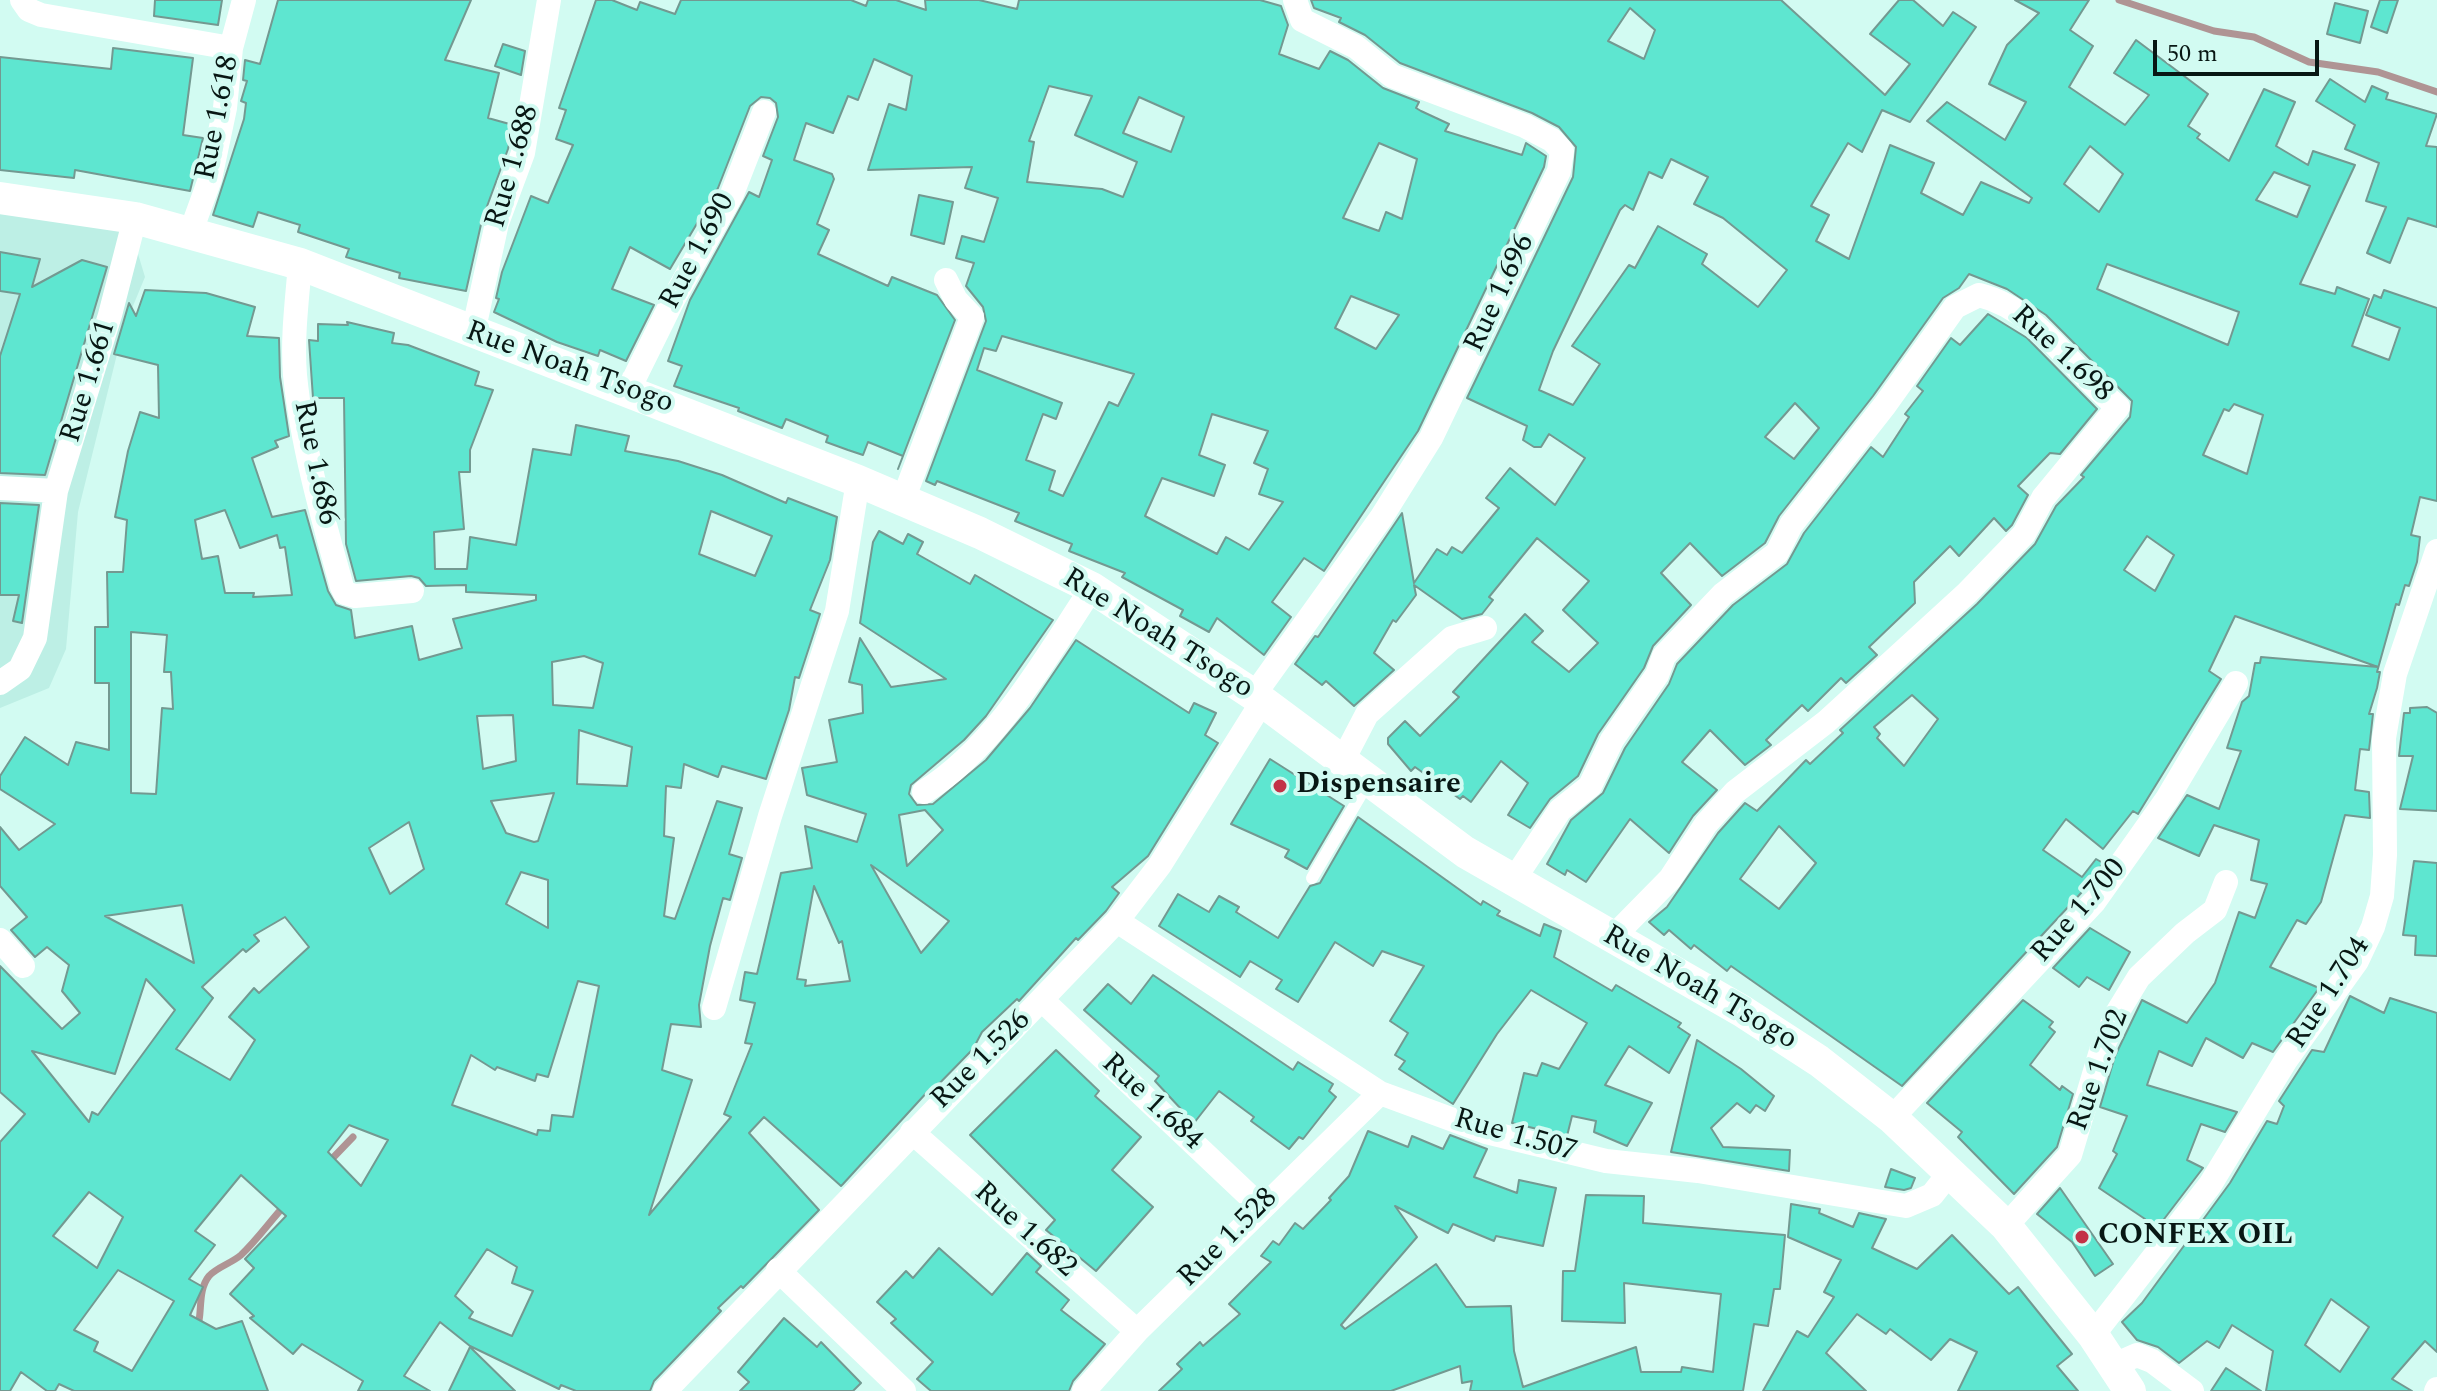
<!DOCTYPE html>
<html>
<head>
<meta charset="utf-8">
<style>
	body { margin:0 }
	#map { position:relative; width:2437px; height:1391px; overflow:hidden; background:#d2fbf2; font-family:Spectral,serif }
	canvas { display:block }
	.scale { position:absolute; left:2153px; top:40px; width:166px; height:36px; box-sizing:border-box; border:4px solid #081714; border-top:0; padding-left:10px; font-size:24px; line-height:28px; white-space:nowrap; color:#081714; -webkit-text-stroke:6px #d2fbf2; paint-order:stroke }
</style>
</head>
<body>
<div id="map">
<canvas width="2437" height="1391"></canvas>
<div class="scale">50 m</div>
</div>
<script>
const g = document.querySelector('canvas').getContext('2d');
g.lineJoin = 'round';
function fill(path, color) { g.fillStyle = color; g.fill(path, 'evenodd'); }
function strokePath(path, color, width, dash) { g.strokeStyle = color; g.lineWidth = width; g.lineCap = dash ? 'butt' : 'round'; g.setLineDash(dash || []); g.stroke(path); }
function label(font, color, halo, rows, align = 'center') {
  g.font = font + ' Spectral,serif'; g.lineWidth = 8; g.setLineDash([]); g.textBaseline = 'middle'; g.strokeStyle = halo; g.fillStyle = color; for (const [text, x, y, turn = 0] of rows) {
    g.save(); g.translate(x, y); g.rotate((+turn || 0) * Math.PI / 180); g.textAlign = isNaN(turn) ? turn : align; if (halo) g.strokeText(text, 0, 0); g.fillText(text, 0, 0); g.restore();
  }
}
const built = new Path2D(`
	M0,209L129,224L145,277L123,330L78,512L66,649L49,688L0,708Z`);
const stream = new Path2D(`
	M2119,0L2214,31L2254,37L2309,62L2378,72L2437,92
	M327,1164L353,1137
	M197,1330C203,1312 197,1291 209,1276C217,1267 232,1263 241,1255C258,1239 270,1221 286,1204`);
const building = new Path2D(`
	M155,0H222L218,25L154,16Z
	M278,0H471L445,60L499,73L488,118L513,125L508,149L482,220L466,291L399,278L400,273L346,257L349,249L298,232L300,225L258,212L253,227L213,215L244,119L246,103L241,101L247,81L243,80L245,60L260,64Z
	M596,0H612L637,10L640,2L675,14L681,0H851L866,6L868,0H896L926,10L925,0H979L1017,9L1019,0H1260L1281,6L1288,25L1279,54L1319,69L1330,51L1348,60L1383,88L1419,102L1416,108L1421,111L1449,124L1445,131L1522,155L1526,143L1546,156L1544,167L1418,431L1324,571L1304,558L1272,602L1291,617L1264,655L1217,618L1209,632L1180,616L1183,610L1122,577L1125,573L1069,551L1072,544L1015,521L1019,513L937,481L935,485L926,481L986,321L983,307L966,286L974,263L956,258L962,236L984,242L998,198L965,188L972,167L868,170L889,104L906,110L912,76L874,59L858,100L848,96L833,133L806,123L794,160L832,174L834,179L817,224L829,230L818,254L888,286L892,277L937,295L955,320L898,469L903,456L868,442L863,455L848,450L826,442L828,436L786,419L782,428L738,411L739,408L674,386L682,366L668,361L690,300L749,192L759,197L772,160L763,156L778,117L776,103L770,98L761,97L750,106L718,188L670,269L630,247L612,289L654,305L626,361L600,350L598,356L557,342L494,312L499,299L496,298L502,272L531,196L548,203L573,145L556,139L566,110L559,108ZM1049,86L1092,96L1075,135L1137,162L1123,197L1102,189L1027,182L1034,142L1029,141ZM1139,97L1184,117L1171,152L1123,133ZM1379,143L1417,159L1402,219L1386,212L1379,231L1343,218ZM1351,296L1399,315L1376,349L1335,328ZM1002,336L1134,374L1118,406L1109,402L1063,496L1049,490L1055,471L1026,460L1043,414L1056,419L1062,403L977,370L984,348L996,351ZM1212,414L1268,431L1254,463L1268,469L1259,494L1283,502L1249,550L1226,537L1217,554L1145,516L1162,478L1214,496L1225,465L1199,455Z
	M1311,0H1781L1885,95L1910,64L1870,34L1899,0H1913L1943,26L1953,12L1976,27L1910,122L1882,110L1862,152L1848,143L1811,206L1829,215L1816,241L1849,259L1890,145L1934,163L1921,193L1963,215L1981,182L2029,203L2032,198L1927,121L1947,102L2005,140L2026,102L1989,84L2007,45L2039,13L2015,0H2089L2070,30L2093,46L2069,87L2125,125L2149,95L2114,73L2136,40L2208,94L2188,126L2200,134L2197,138L2229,161L2264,89L2295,102L2276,146L2308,165L2313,151L2355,165L2300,284L2335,294L2337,287L2369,299L2352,346L2389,360L2400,328L2366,315L2374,295L2381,298L2384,290L2437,308V501L2420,497L2411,535L2420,537L2417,562L2409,586L2405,585L2399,605L2396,604L2377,672H2380L2377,688L2369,714H2373L2369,750L2360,749L2355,790L2369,792L2370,818L2345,815L2321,902L2306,924L2297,920L2270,967L2319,988L2273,1052L2252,1043L2243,1058L2206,1038L2192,1066L2159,1051L2147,1085L2237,1112L2225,1132L2201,1124L2187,1160L2203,1168L2145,1244L2134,1238L2145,1219L2099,1188L2117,1154L2113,1151L2127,1116L2100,1107L2115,1056L2142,1000L2187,1023L2215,983L2239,912L2255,918L2267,884L2251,880L2259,840L2214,825L2199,856L2158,838L2187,795L2219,809L2241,751L2227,748L2242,702L2249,696L2255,663H2260L2261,657L2378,667L2235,616L2209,671L2221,679L2138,814L2133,811L2103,849L2066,819L2043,850L2082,877L2096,859L2103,863L2082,892L1902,1086L1731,966L1727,971L1694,945L1691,949L1669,930L1664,935L1649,922L1667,907L1718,833L1745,803L1757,811L1806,760L1810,764L1843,733L1840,730L1977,604L2035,544L2056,506L2084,477L2081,475L2130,417L2132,401L2046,315L2007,289L1969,274L1959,288L1943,298L1873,396L1779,516L1765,543L1722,576L1690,543L1661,573L1691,605L1653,646L1644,668L1598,734L1578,776L1550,799L1530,828L1508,815L1528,783L1501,761L1471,802L1463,796L1460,799L1415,767L1411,771L1388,744V738L1405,721L1420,736L1459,697L1453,692L1525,614L1543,631L1532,642L1569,672L1598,643L1563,610L1589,581L1537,538L1489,597L1493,600L1482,614L1462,619L1414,585L1416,595L1396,622L1393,620L1374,653L1394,670L1354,706L1326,681L1322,685L1295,664L1315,636L1318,637L1402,513L1414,583L1437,549L1447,555L1452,547L1462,553L1499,508L1486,498L1510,468L1555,505L1585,458L1549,434L1541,447H1534L1523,440L1527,426L1467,398L1573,177L1576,147L1559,127L1532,113L1400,63L1365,35L1339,22L1341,18L1314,8ZM1630,8L1655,30L1644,59L1608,41ZM2090,146L2123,174L2099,212L2064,184ZM1671,159L1708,177L1694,204L1723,218L1787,270L1758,307L1702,264L1707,254L1658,226L1635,268L1629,265L1572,346L1600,364L1573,405L1539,390L1553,351L1620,210L1625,205L1633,210L1649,172L1662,178ZM2274,172L2310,186L2297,217L2256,200ZM2107,264L2239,312L2228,345L2097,289ZM1795,403L1819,428L1794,459L1765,437ZM2234,404L2263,415L2247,474L2203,455L2224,409L2229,411ZM2147,536L2174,555L2155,591L2124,570ZM1912,695L1938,719L1904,766L1877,738L1880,734L1874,727ZM1779,826L1816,863L1779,909L1740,879Z
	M2380,0H2398L2387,33L2371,27Z
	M2335,3L2368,11L2360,43L2327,34Z
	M503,44L525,51L521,75L495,66Z
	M113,48L193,58L183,135L203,138L190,191L75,170L74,178L0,170V57L111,69Z
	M2330,79L2365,102L2372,86L2388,93L2386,99L2437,114L2426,146L2437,147V227L2408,218L2390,263L2367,253L2386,207L2366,201L2379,163L2345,149L2355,125L2316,101Z
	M919,195L953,202L944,244L911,235Z
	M0,252L40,259L32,287L82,260L107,267L45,475L0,473V356L20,294L0,291Z
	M145,290L206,293L255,307L247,336L279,338L280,377L289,436L275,441L278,447L252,458L272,517L305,510L328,591L336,605L351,610L355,638L412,626L419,660L462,648L453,619L536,600V595L466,592V585L426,586L419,578L411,576L356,581L346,544L344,398H313L309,340L318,341V324L348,325L347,322L394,333L392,343L408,345L479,372L475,385L493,390L470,450V472H459L464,529L434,532L435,569H467L470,537L516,545L533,449L571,455L576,425L629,436L625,451L678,461L722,475L786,503L788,498L837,517L830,560L810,610L820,614L799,678L795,677L789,710L766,779L722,766L718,777L684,764L681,788L666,786L664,836L674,838L664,916L675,919L717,801L742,808L729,854L742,858L730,900L723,898L710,946L699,1005L701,1027L671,1024L662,1070L692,1080L649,1215L731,1117L724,1114L752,1044L745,1043L755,1003L740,1000L745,972L757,974L781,873L812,868L805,826L857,842L866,814L807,795L802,768L837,762L829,720L863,713L862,685L849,682L860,638L891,687L946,679L860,623L873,542L879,531L903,544L908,534L923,542L917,554L970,584L975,575L1053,620L986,716L964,740L911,785L909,794L917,805L933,804L986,760L1030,708L1076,640L1189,713L1194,703L1216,713L1205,735L1218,743L1148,856L1112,887L1119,893L1106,911L1078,940L1076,938L1019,1001L1017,999L982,1032L973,1049L931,1092L929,1090L843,1184L841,1186L764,1117L749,1133L819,1210L743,1288L741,1286L718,1308L721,1311L654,1381L650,1391H576L561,1385L559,1389L470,1346L440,1322L404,1376L430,1391H358L363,1381L302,1344L293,1354L250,1318L254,1316L230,1294L254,1268L245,1259L286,1216L241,1175L195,1231L215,1245L189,1279L203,1287L190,1315L216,1329L242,1321L268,1391H74L59,1384L55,1391H47L21,1372L10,1391H0V1142L25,1114L0,1092V966L62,1029L80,1013L62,991L69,965L47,947L35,957L11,930L27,917L0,886V827L19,850L55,824L0,789V776L25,737L68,765L76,742L109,750V683H95V627H108L107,572H123L127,520L115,517L128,451L140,412L159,418L158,365L114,354L129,303L136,316ZM225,510L240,548L277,535L280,548L285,547L292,595L253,597L254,593H225L218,556L202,559L195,520ZM711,511L772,536L755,576L699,554ZM131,632L167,635L164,672H171L173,709L162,708L156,794L131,793ZM584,656L603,663L593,708L553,705L552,662ZM513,715L516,761L483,769L477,716ZM579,730L632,747L627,786L577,784ZM554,793L538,841L534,842L506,833L491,801ZM925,810L943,830L907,866L899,815ZM409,822L424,869L390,894L369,848ZM871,865L949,921L921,953ZM521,872L548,880V928L506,904ZM814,886L839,943L842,941L850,981L805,986L806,980L797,979ZM182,905L194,963L105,916ZM285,917L309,947L259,993L254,988L229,1017L255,1040L230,1080L176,1049L213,998L202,987L243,949L246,952L259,941L254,935ZM146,979L175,1010L98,1115L92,1112L89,1122L32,1051L115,1074ZM578,981L599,986L573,1117L552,1115L550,1131L538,1130L537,1135L452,1105L471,1055L495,1070L497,1067L535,1081L537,1074L548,1077ZM349,1125L388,1140L361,1186L328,1152ZM89,1192L123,1217L97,1268L53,1236ZM487,1249L517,1267L512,1283L533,1291L512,1336L469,1318L473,1312L455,1296ZM118,1270L174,1301L132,1371L94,1351L98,1342L74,1330Z
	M1988,314L2027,338L2097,409L2060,454L2050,453L2018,486L2028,495L2012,525L2006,531L1994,518L1959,556L1950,546L1914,582L1915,603L1869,647L1877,655L1846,683L1841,678L1808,711L1802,705L1766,740L1771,745L1745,765L1710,730L1682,762L1717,790L1693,816L1669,853L1630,819L1586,882L1567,870L1565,875L1547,864L1571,820L1603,793L1625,748L1669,684L1677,664L1733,605L1787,564L1804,533L1871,447L1883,457L1909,417L1905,414L1923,391L1917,386L1951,338L1960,345Z
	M0,503L39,505L22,623L13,621L19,595H0Z
	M2427,707L2437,713V811L2400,809L2413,756H2399L2404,713H2410V708Z
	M1270,759L1344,806L1307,869L1285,857L1289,850L1231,824Z
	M1358,817L1481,905L1483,901L1500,911L1497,915L1540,936L1544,924L1561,931L1554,957L1612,991L1616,985L1681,1023L1678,1027L1690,1035L1669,1073L1629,1046L1605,1085L1652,1103L1627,1146L1594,1132L1596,1121L1572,1116L1567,1136L1512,1123L1524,1073L1537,1076L1542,1063L1559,1069L1587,1023L1531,990L1497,1034L1453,1104L1399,1069L1405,1061L1395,1055L1408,1033L1390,1021L1424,966L1382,951L1373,966L1335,942L1298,1002L1276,989L1282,980L1250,961L1240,977L1159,926L1178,894L1209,912L1219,896L1239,907L1236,912L1278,938L1310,886L1320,883Z
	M2414,861L2437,863V956L2415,955L2416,936L2403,935Z
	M2090,928L2130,952L2109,990L2087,977L2079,987L2053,968Z
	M1153,975L1293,1070L1298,1062L1333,1084L1329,1091L1336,1097L1303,1139L1299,1137L1289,1149L1251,1121L1254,1117L1219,1091L1194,1123L1155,1081L1159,1076L1084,1010L1108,984L1131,1004Z
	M2350,996L2384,1013L2390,998L2437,1013V1352L2425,1341L2392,1379L2412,1391H2266L2273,1351L2232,1325L2219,1348L2207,1341L2179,1363L2158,1347L2137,1340L2122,1322L2142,1303L2230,1183L2267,1121L2277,1124L2284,1106L2279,1101L2312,1050L2324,1052ZM2331,1299L2369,1327L2340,1372L2305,1345Z
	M2023,1000L2053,1022L2049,1027L2055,1032L2030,1065L2060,1090L2062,1086L2073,1094L2057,1147L2014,1194L1958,1137L1962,1132L1927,1103Z
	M1697,1040L1741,1069L1774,1096L1765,1111L1756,1105L1750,1113L1737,1103L1711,1128L1723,1147L1790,1150L1789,1171L1671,1152Z
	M1056,1050L1099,1091L1095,1096L1141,1137L1112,1170L1153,1207L1096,1271L1046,1230L1055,1220L970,1135Z
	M1368,1131L1408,1147L1412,1136L1443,1149L1450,1135L1487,1149L1474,1177L1517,1193L1519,1180L1556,1188L1543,1246L1496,1236L1494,1241L1453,1224L1448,1233L1395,1206L1417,1237L1341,1325L1345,1329L1436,1264L1466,1307L1511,1306L1514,1351L1523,1387L1636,1347L1641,1372H1681L1682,1367L1713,1372L1721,1294L1624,1283L1625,1323L1562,1321L1563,1271H1575L1586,1195L1644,1196L1643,1223L1785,1235L1780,1289H1774L1768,1326L1754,1324L1743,1391H1470L1472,1381L1462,1383L1460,1366L1391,1391H1159L1182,1369L1177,1364L1200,1342L1203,1346L1240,1314L1229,1304L1271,1262L1261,1256L1273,1241L1279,1245L1295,1223L1303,1229L1331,1200L1329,1198L1349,1176Z
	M1891,1169L1915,1178L1911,1188L1904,1190L1885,1187Z
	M2060,1188L2113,1264L2095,1276L2072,1242L2037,1214Z
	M1791,1204L1820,1209L1819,1213L1853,1227L1859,1213L1886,1219L1872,1248L1917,1269L1952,1235L2009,1294L2018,1287L2072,1354L2057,1366L2078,1391H1958L1977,1352L1950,1339L1931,1360L1890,1329L1886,1334L1857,1314L1826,1353L1866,1391H1763L1797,1331L1808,1337L1834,1297L1824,1292L1841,1260L1788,1237Z
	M939,1248L992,1295L1027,1253L1041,1266L1036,1272L1069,1300L1061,1310L1105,1344L1073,1381L1069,1391H931L917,1379L933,1362L891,1323L896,1319L877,1302L906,1271L913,1278Z
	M784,1318L817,1347L821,1342L861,1383L853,1391H740L749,1382L738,1372Z
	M470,1347L515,1391H449Z
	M2226,1368L2261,1391H2211Z`);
const service = new Path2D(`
	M1312,878L1369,781`);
const minor = new Path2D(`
	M22,0L29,10L41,15L231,48
	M190,234L210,179L225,108L231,48L244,0
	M300,264C297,301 292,338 295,375C302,446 323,519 342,587L345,593L355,596L412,591
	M473,333L497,223L523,153L549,0
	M629,389L673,300L732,194L764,112
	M0,488L56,491L110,315L135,218
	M903,500L972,317L956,300L946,280
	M0,683L20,669L35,638L56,491
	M1254,695L1381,518L1431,438L1559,171L1562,151L1552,140L1525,126L1392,76L1356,47L1302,20L1295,0
	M1342,762L1367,714L1452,638L1485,628
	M924,792C998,745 1044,660 1092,588
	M1513,881L1560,810L1590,786L1612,740L1657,675L1664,656L1723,594L1777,553L1791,525L1885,405L1955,307L1979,295C2038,309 2072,371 2118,407L2043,498L2024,534L1967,593L1826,722L1735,792L1706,824L1670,879L1612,938
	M1117,921L1380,1093L1486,1132L1606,1161L1698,1171L1906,1206L1932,1195L1951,1171
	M0,940L23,966
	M1042,1000L1261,1207
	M714,1008L770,816L837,611L858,481
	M1892,1118L2094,902L2167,799L2236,683
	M912,1132L1137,1331
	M2006,1226L2070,1155L2101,1051L2117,1013L2139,977L2185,933L2215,910L2226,882
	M778,1270L904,1391
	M2093,1335L2210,1185L2286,1060L2357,961L2373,927L2382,896L2385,855L2384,738L2395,674L2437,551
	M2114,1365L2137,1355L2152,1361L2192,1391
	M665,1391L1117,921L1160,865L1262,702
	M1084,1391L1137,1331L1380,1093
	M2436,1391L2437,1389`);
const secondary = new Path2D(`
	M0,198L135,218L300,264L858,481L980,533L1092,588L1254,695L1465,852L1742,1011L1819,1061L1892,1118L2006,1226L2093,1335L2130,1391`);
const markers = [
	[1280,786,8,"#c33247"],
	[2082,1237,8,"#c33247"]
];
const streetNames = [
	["Rue 1.618",219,118,-79],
	["Rue 1.688",514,167,-74],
	["Rue 1.690",699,252,-62],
	["Rue 1.696",1501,294,-65],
	["Rue 1.698",2061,355,43],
	["Rue Noah Tsogo",569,369,20],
	["Rue 1.661",90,382,-73],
	["Rue 1.686",314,463,78],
	["Rue Noah Tsogo",1157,635,32],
	["Rue 1.700",2080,912,-49],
	["Rue Noah Tsogo",1699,989,30],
	["Rue 1.704",2330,994,-57],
	["Rue 1.526",982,1061,-45],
	["Rue 1.702",2100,1071,-70],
	["Rue 1.684",1151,1103,43],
	["Rue 1.507",1515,1137,16],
	["Rue 1.682",1024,1231,42],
	["Rue 1.528",1229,1239,-45]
];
const poiNames = [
	["Dispensaire",1296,786],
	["CONFEX OIL",2098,1237]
];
fill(built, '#bdefe5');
strokePath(stream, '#af9494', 7);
fill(building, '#5ee6d0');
strokePath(building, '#739991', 2);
strokePath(service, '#fff', 12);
strokePath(minor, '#fff', 24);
strokePath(secondary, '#fff', 32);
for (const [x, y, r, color] of markers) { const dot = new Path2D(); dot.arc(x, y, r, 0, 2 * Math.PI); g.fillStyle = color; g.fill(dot); strokePath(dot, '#d2fbf2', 3); }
label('30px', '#081714', '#d2fbf2', streetNames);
label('bold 30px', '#081714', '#d2fbf2', poiNames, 'left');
</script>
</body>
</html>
